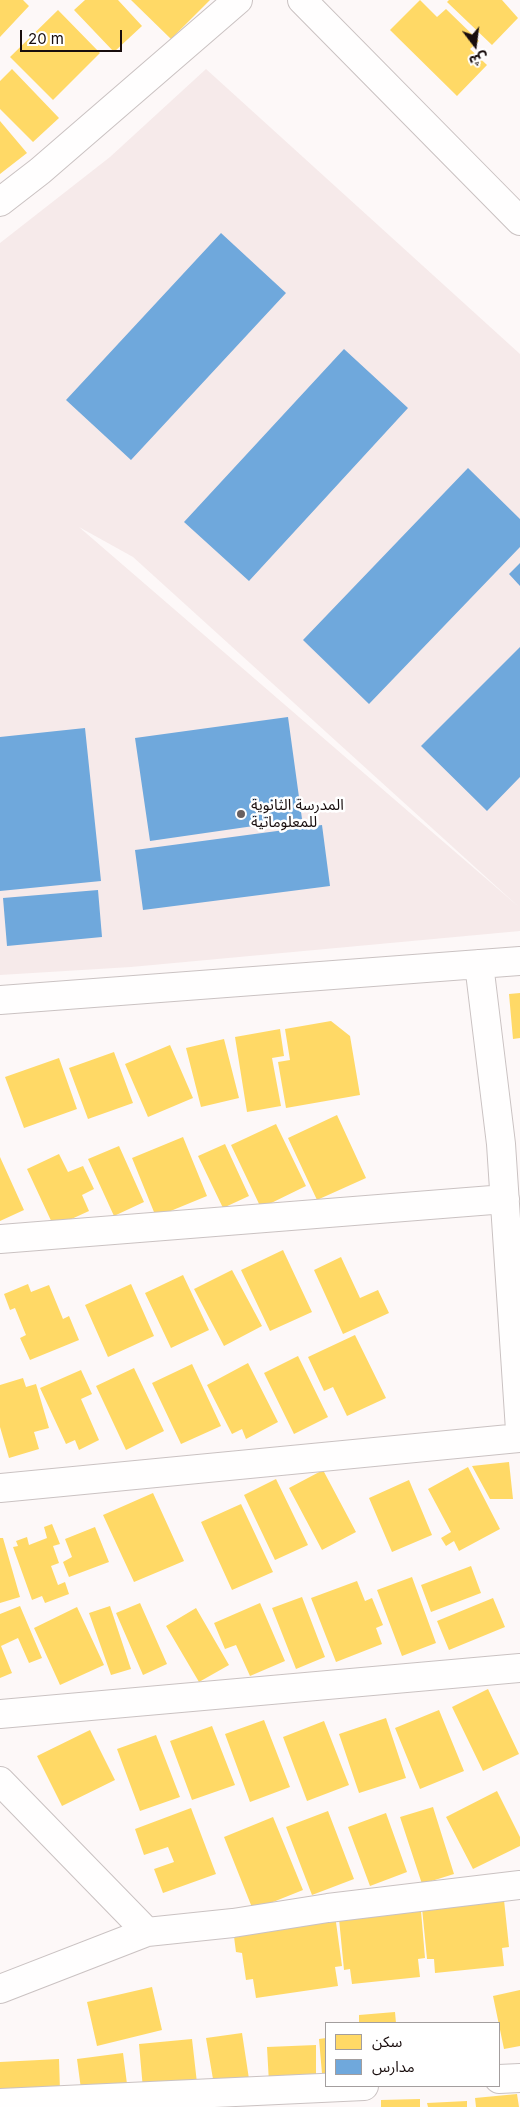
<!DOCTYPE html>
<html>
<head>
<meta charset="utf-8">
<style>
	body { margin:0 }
	#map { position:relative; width:520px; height:2107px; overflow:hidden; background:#fdf8f8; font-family:Inter,"Noto Sans Arabic",sans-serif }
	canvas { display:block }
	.legend { position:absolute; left:325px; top:2022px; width:175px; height:65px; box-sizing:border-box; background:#fff; border:1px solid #a39e9e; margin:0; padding:6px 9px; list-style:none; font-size:15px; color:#180d0d }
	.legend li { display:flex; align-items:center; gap:10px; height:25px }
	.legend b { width:25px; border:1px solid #a39e9e }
	.north { position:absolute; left:450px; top:20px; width:50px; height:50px; -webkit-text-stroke:4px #fff; paint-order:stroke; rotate:165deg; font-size:14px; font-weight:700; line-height:20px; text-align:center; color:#180d0d }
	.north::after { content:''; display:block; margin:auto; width:18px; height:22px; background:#180d0d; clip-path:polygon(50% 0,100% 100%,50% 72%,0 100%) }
	.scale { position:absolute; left:20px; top:30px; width:102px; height:22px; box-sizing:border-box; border:2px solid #180d0d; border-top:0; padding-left:6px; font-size:15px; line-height:18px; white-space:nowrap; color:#180d0d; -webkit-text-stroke:4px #fff; paint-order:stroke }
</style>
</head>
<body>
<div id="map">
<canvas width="520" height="2107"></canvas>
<ul class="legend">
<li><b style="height:14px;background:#ffd966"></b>سكن</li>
<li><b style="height:14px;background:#6fa8dc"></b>مدارس</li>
</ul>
<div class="north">ش</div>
<div class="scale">20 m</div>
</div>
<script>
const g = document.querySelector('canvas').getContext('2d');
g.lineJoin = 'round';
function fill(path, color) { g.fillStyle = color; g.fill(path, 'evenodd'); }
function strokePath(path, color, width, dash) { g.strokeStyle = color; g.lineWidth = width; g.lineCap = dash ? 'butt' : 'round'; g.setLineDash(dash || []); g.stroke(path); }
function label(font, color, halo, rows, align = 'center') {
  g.font = font + ' Inter,"Noto Sans Arabic",sans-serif'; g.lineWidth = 5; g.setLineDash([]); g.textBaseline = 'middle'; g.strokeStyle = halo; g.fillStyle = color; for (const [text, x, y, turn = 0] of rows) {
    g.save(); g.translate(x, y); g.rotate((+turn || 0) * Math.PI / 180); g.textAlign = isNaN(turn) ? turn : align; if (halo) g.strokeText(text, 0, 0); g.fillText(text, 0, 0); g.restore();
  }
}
const built = new Path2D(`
	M206,69L520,354V931L131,967L0,975V243L110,157ZM79,527L133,557L519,907Z`);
const homes = new Path2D(`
	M0,0H23L29,6L0,37Z
	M85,0H118L142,26L114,52L74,10Z
	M131,0H210L171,39Z
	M420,0L437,17L446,9L479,41L470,49L487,65L457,96L390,30Z
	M449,0H502L518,18L492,45L447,2Z
	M58,10L100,53L53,100L10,57Z
	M12,69L59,118L33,142L0,109V81Z
	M0,121L27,153L0,174Z
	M520,993V1038L513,1039L509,994Z
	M331,1021L350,1036L360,1095L286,1108L278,1062L290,1060L285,1029Z
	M280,1029L284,1056L272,1058L281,1106L247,1112L235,1037Z
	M224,1039L239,1098L201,1107L186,1048Z
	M170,1045L193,1098L148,1117L125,1064Z
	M114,1052L133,1103L88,1119L69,1068Z
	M59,1058L77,1109L24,1128L5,1077Z
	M337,1115L366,1178L317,1200L288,1138Z
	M276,1124L306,1186L261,1208L231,1145Z
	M183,1137L207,1196L156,1217L132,1158Z
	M225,1144L249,1196L223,1208L198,1156Z
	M119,1146L144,1202L114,1216L88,1159Z
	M59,1154L68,1172L83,1166L94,1189L82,1195L89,1211L54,1227L27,1169Z
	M0,1157L24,1210L0,1221Z
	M283,1250L312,1312L270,1331L241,1270Z
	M341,1257L360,1298L378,1290L389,1313L343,1334L314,1270Z
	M232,1270L262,1326L224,1346L194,1289Z
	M183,1275L209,1330L171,1348L145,1293Z
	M28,1284L31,1292L49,1285L63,1319L69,1316L79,1340L30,1360L20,1338L26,1335L15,1308L10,1310L4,1294Z
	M131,1284L154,1336L108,1357L85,1305Z
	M355,1335L386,1398L347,1416L333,1387L324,1391L308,1357Z
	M298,1356L328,1417L294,1434L264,1373Z
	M248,1363L278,1422L246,1439L242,1429L232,1434L207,1385Z
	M192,1364L221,1426L181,1444L152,1383Z
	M134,1368L164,1431L126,1450L96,1386Z
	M81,1370L92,1394L81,1399L99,1440L79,1450L75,1440L66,1444L40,1388Z
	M23,1378L26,1387L36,1384L49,1428L34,1432L39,1449L9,1458L0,1427V1385Z
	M509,1462L513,1499H490L472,1466Z
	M468,1467L500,1529L459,1551L454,1541L446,1546L441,1538L451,1532L428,1489Z
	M323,1470L356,1532L322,1550L289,1488Z
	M276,1479L308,1545L275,1560L244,1495Z
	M409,1480L432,1535L392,1552L369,1498Z
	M153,1493L184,1561L134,1582L103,1515Z
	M241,1504L273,1572L232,1590L201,1522Z
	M52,1524L60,1544L53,1546L59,1563L51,1566L58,1585L65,1582L69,1594L45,1603L42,1596L32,1600L13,1547L18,1546L16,1541L27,1537L29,1545L47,1538L44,1527Z
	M95,1527L109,1562L69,1577L63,1562L72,1557L65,1539Z
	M0,1538H3L20,1597L0,1603Z
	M471,1566L481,1593L431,1612L421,1585Z
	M412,1577L436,1643L402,1656L377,1590Z
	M357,1581L365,1601L372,1598L383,1625L376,1628L382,1644L336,1662L311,1598Z
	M302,1597L325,1657L296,1669L272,1608Z
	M493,1598L505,1627L449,1650L437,1621Z
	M140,1603L167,1664L143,1675L116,1613Z
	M260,1603L285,1661L250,1676L236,1645L225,1649L214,1623Z
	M20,1606L42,1658L29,1663L18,1638L1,1646L12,1673L0,1678V1614Z
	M110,1606L131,1669L111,1675L89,1613Z
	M77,1607L104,1665L60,1685L34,1628Z
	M196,1608L229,1665L199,1682L166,1626Z
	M488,1689L519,1754L483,1771L452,1707Z
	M439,1710L464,1771L420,1789L395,1728Z
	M386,1718L406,1778L359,1793L339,1734Z
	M264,1720L290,1787L250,1802L225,1734Z
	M324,1721L349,1785L307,1801L283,1737Z
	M212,1726L235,1785L192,1800L170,1741Z
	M90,1730L115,1780L62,1806L37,1756Z
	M156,1735L180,1797L140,1811L117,1749Z
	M497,1791L520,1837V1846L473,1869L446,1817Z
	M433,1807L454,1874L422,1884L400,1817Z
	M191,1808L216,1874L163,1893L154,1869L174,1862L168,1847L144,1855L135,1829Z
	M328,1811L354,1879L312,1895L286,1827Z
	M386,1813L407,1872L370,1886L348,1827Z
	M273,1817L303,1890L253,1910L224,1837Z
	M504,1900L509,1947L502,1948L504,1966L435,1973L434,1959H427L422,1908Z
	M421,1911L425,1958L418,1959L420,1977L352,1984L350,1969L344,1970L339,1919Z
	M335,1915L342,1966L335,1967L338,1986L256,1998L253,1979L246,1980L242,1953L236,1952L233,1929Z
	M152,1987L162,2030L97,2046L87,2002Z
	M520,1990V2046L504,2049L493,1996Z
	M395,2012L396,2023H359V2015Z
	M242,2033L249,2079L214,2085L206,2038Z
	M326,2038V2084L323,2085L319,2039Z
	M192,2039L197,2083L143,2089L139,2044Z
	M316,2045V2081L269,2083L267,2047Z
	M123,2053L127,2084L81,2089L77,2059Z
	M59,2059L60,2091L0,2095V2062Z
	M517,2094L519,2107H476L475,2098Z
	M420,2099V2107H381V2100Z
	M467,2101V2107H428L427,2103Z`);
const schools = new Path2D(`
	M221,233L286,293L131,460L66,400Z
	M344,349L408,408L249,581L184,522Z
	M468,468L520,519V547L369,704L303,640Z
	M520,563V586L509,574Z
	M520,647V777L487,811L421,746Z
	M288,717L302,819L150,841L135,738Z
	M85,728L101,881L0,891V737Z
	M322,825L330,886L143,910L135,850Z
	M98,890L102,937L7,946L3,898Z`);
const street = new Path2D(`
	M302,0L520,221
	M0,202L40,171L238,0
	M479,964L501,1144L520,1430
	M0,1000L520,961
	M0,1239L505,1199
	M0,1488L520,1438
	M0,1714L520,1668
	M0,1781L147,1932L233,1923L328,1908L520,1885
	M0,1989L147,1932
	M499,2079L520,2078
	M0,2103L364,2086`);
const markers = [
	[241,814,5,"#685f5f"]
];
const poiNames = [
	["المدرسة الثانوية",251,805],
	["للمعلوماتية",251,822]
];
fill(built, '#f6eaea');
fill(homes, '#ffd966');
fill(schools, '#6fa8dc');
strokePath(street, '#cac2c2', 30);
strokePath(street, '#fffefe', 28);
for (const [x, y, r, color] of markers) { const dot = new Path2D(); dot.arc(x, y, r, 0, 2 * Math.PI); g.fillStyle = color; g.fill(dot); strokePath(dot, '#fff', 2); }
label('15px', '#180d0d', '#fff', poiNames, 'left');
</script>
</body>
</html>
